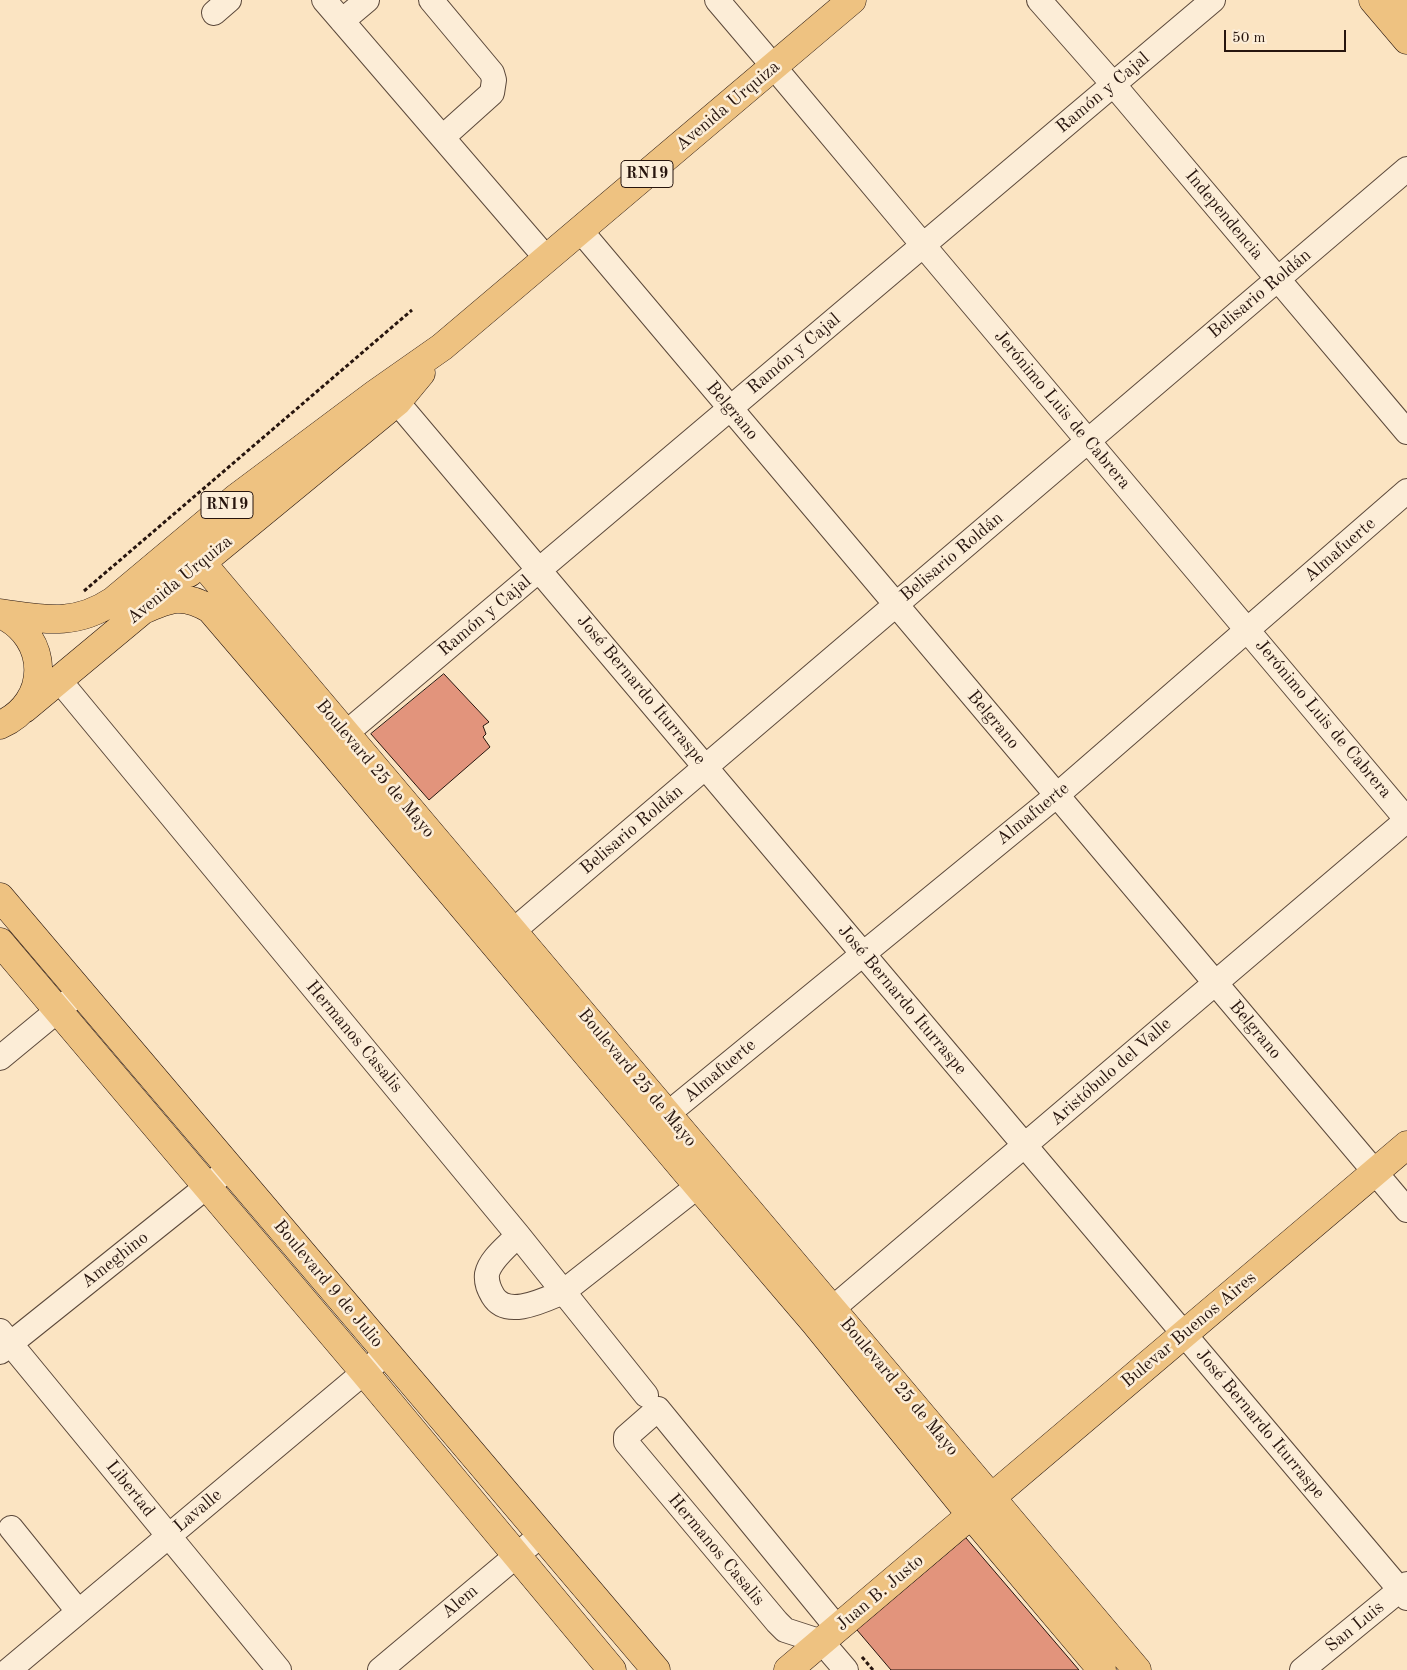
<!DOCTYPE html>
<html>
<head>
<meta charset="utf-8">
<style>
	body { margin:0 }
	#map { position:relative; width:1407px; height:1670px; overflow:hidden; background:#fbe4c2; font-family:"Old Standard TT",serif }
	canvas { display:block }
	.scale { position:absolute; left:1224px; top:30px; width:122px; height:22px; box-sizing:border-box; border:2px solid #27150e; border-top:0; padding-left:6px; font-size:15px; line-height:18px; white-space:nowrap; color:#27150e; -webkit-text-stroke:4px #fcedd7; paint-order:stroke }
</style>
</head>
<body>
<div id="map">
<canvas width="1407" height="1670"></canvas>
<div class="scale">50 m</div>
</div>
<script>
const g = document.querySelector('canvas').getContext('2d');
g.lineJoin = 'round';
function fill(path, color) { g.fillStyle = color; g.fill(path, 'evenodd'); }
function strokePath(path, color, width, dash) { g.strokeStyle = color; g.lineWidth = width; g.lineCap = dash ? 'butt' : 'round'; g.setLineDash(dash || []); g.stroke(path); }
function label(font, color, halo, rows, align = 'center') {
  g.font = font + ' "Old Standard TT",serif'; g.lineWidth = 5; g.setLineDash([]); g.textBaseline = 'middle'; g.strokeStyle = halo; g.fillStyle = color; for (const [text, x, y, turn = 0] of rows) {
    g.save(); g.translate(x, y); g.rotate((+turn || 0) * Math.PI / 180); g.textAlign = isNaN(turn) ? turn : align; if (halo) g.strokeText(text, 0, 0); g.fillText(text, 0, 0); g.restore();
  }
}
const building = new Path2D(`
	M444,674L489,722L483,726L486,734L483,737L490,747L429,800L371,734Z
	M966,1538L1079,1670H891L857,1630Z`);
const path = new Path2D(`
	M84,591L412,310
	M862,1657L873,1670`);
const minor = new Path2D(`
	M324,0L547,259
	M431,0L492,73L494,80L492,93L443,137
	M717,0L774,67L923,245L1407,820
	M1039,0L1113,84L1407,432
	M214,13L229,0
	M342,21L367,0
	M580,230L1407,1210
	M397,402L1407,1598
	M59,680L518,1235L646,1395
	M332,745L1213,0
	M499,943L1407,169
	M0,1058L80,992
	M654,1125L1056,796L1407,491
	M518,1235C508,1246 490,1259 487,1274C486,1283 489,1289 493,1296C507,1319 544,1300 563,1292L698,1186
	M818,1321L1407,820
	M0,1331L279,1670
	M0,1352L230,1168
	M11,1528L78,1611
	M838,1629L658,1409L626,1437V1442L777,1622L785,1630L822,1642L846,1670
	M9,1670L387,1353
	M380,1670L541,1535
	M1302,1670L1407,1584`);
const major = new Path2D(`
	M1373,0L1407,40
	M1401,0L1407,8
	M189,573L397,402L421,373
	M113,601C122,596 133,593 142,587C163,573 174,558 202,563L1137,1670
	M141,611C168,599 182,592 210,609L329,748L698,1186L815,1323L971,1515L1102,1670
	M0,613C43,619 74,627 113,601L236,498L375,394L442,347L852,0
	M0,614C51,637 51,703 0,725
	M24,709L155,600
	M0,897L656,1670
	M0,942L364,1372L612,1670
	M788,1670L1407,1145`);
const shields = [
	[647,174,52],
	[227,505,52]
];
const shieldNames = [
	["RN19",647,174],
	["RN19",227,505]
];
const streetNames = [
	["Ramón y Cajal",1103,93,-40],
	["Avenida Urquiza",728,106,-40],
	["Independencia",1224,215,50],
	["Belisario Roldán",1260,294,-40],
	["Ramón y Cajal",794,354,-40],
	["Jerónimo Luis de Cabrera",1062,410,50],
	["Belgrano",732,411,50],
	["Almafuerte",1340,550,-41],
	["Belisario Roldán",952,557,-40],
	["Avenida Urquiza",180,580,-39],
	["Ramón y Cajal",485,616,-40],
	["José Bernardo Iturraspe",641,690,50],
	["Jerónimo Luis de Cabrera",1323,719,50],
	["Belgrano",993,720,50],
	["Boulevard 25 de Mayo",375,769,50],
	["Almafuerte",1033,814,-39],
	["Belisario Roldán",632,830,-40],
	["José Bernardo Iturraspe",902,1000,50],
	["Belgrano",1255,1030,50],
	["Hermanos Casalis",354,1037,50],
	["Almafuerte",720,1071,-40],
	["Aristóbulo del Valle",1111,1072,-41],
	["Boulevard 25 de Mayo",637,1078,50],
	["Ameghino",115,1260,-38],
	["Boulevard 9 de Julio",328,1284,50],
	["Bulevar Buenos Aires",1189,1330,-40],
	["Boulevard 25 de Mayo",899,1387,50],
	["José Bernardo Iturraspe",1260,1424,50],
	["Libertad",130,1489,51],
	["Lavalle",198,1511,-40],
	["Hermanos Casalis",716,1550,50],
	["Juan B. Justo",880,1593,-40],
	["Alem",460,1602,-40],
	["San Luis",1355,1627,-39]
];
fill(building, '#e2947c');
strokePath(building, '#27150e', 1);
strokePath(minor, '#5c493b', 26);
strokePath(major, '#27150e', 29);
strokePath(path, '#27150e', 3, [4, 2.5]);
strokePath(minor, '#fcedd7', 24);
strokePath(major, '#eec281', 28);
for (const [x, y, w] of shields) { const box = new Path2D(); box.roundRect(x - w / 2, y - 13.5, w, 27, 4); g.fillStyle = '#fcedd7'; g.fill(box); strokePath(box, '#27150e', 1); }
label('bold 16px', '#27150e', null, shieldNames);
label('18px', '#27150e', '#fcedd7', streetNames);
</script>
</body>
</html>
